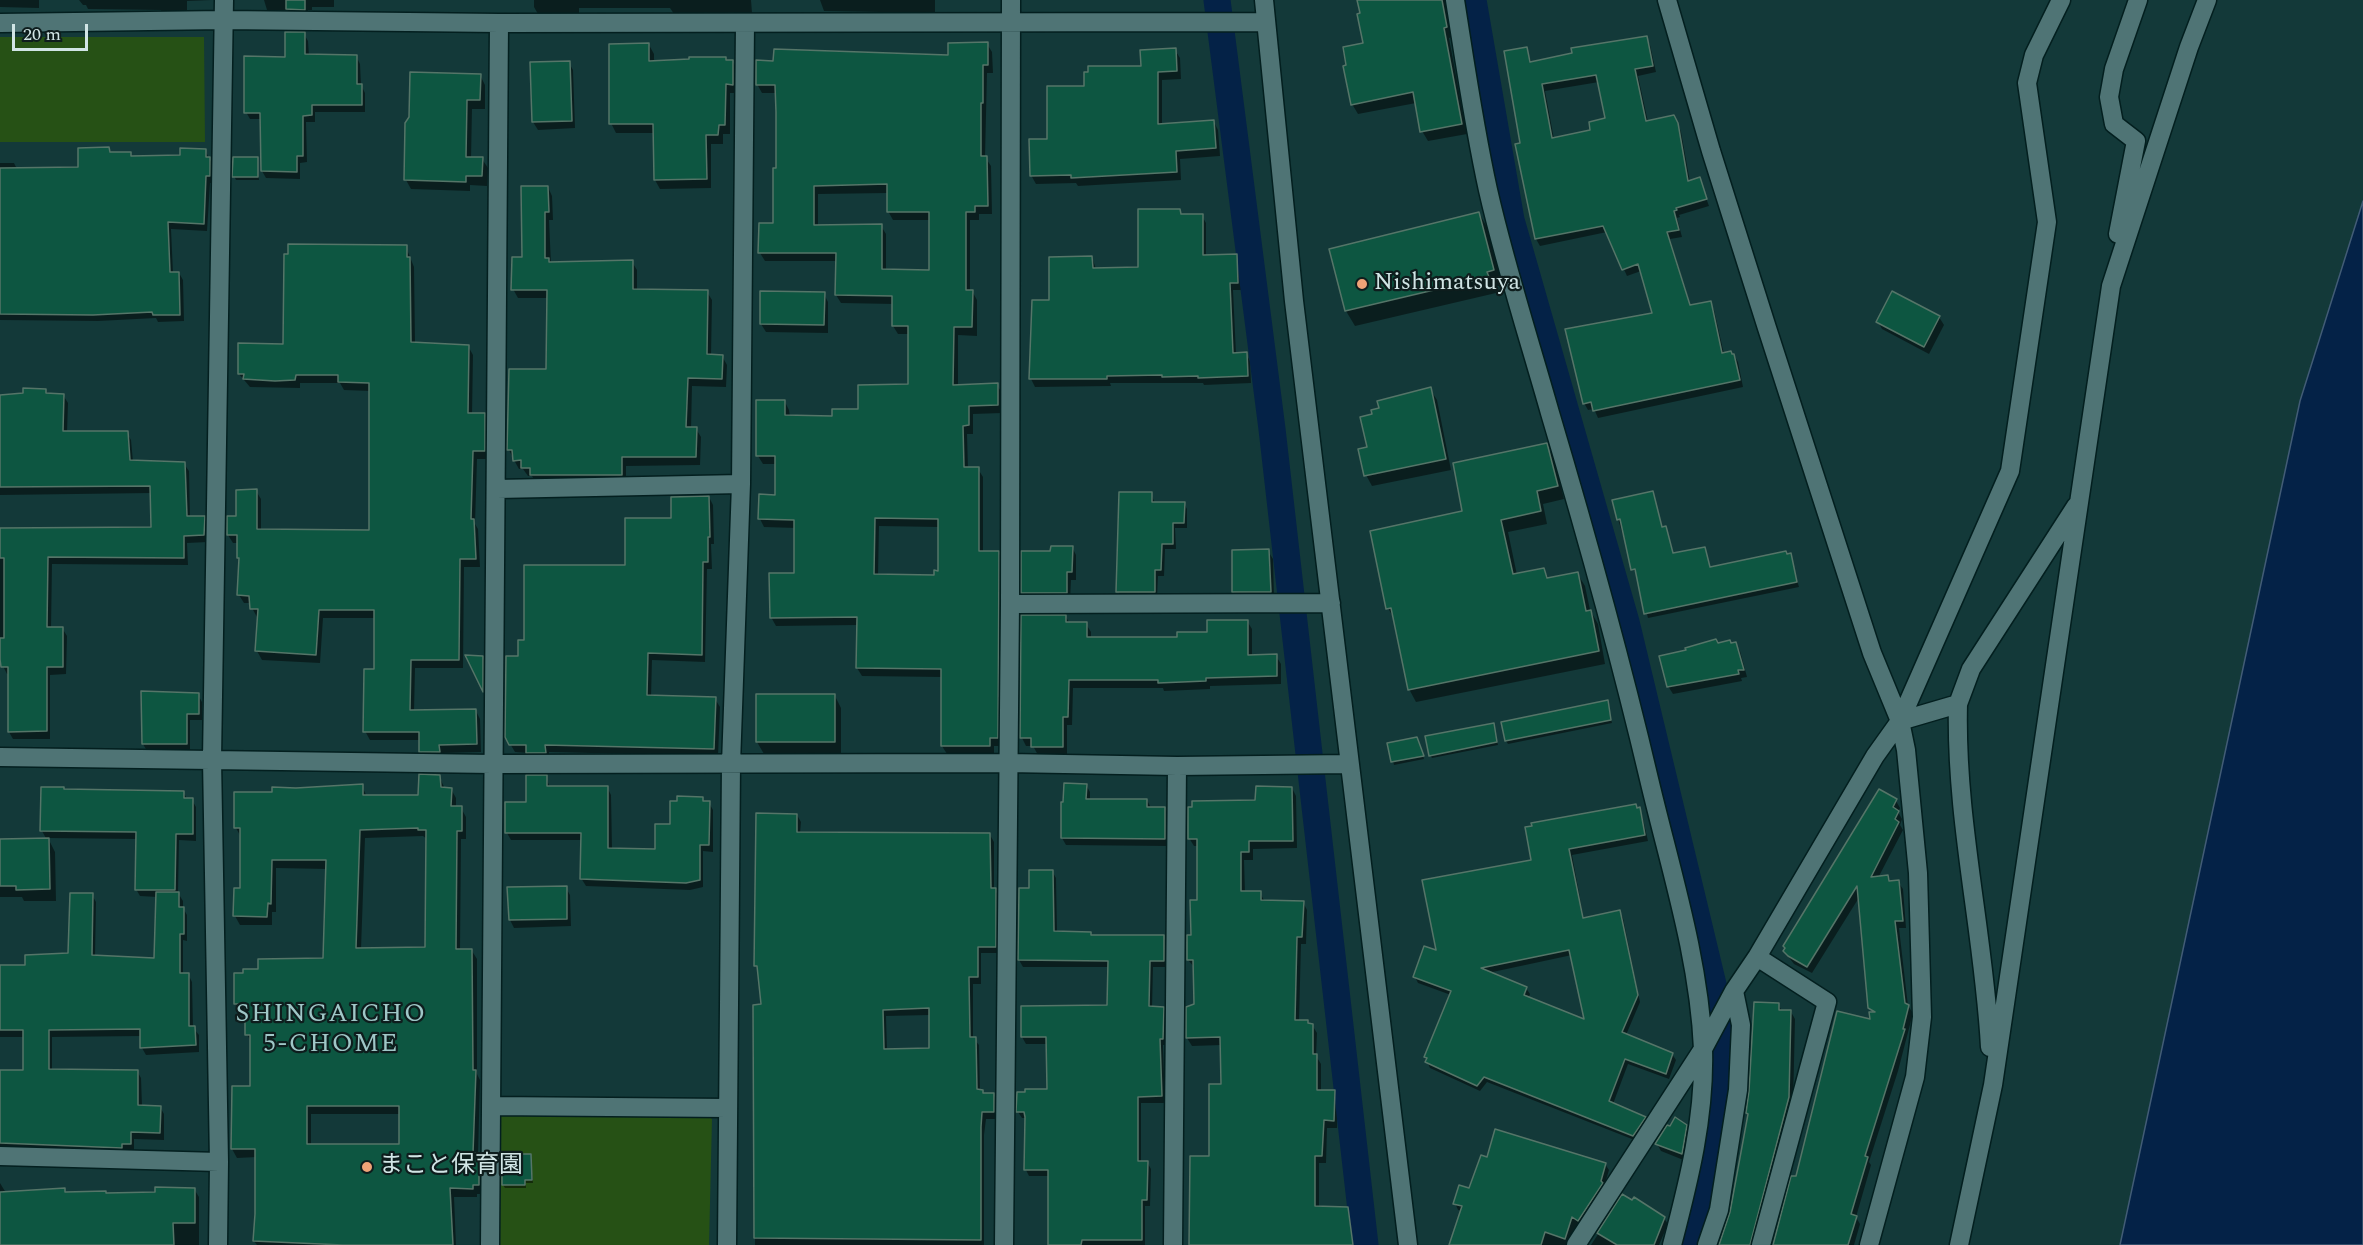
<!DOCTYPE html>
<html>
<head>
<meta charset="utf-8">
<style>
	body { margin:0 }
	#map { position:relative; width:2363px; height:1245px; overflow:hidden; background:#133939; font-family:Spectral,serif }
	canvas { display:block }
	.scale { position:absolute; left:12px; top:24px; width:76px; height:27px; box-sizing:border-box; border:3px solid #d1e5e5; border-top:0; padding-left:8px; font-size:18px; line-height:21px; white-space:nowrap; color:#d1e5e5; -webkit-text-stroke:4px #0e1d1d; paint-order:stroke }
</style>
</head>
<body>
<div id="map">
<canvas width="2363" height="1245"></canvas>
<div class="scale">20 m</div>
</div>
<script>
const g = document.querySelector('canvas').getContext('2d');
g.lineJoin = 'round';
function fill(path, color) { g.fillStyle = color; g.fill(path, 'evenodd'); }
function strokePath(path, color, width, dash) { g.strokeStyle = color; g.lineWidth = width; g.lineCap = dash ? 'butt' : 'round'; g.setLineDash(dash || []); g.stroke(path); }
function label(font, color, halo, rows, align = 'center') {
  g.font = font + ' Spectral,"Noto Sans JP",serif'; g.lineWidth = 4.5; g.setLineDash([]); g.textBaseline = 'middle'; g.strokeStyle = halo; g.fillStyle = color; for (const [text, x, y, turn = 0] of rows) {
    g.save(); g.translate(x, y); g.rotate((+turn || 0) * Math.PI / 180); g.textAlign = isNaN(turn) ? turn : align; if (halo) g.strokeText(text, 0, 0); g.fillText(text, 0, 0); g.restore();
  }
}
const green = new Path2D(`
	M0,37H204L205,142H0Z
	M703,1110L712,1119L709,1245H486L494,1112Z`);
const water = new Path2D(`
	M2363,201V1245H2120L2300,401Z`);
const shadow = new Path2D(`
	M0,0H39V8L0,7Z
	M79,0H212L187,1V14H163L161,10L88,9L86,5H83Z
	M264,0H334V7H312V10H308V16H291L288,10H267Z
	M534,0H751L752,13L674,14L670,8H579V15L538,14L534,7Z
	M820,0H935V13L824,11Z
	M1358,0H1445L1452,37L1449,38L1467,134L1428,141L1422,131L1416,103L1358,114L1352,104L1348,66L1364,45Z
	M304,34L308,41L309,56H356L360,64L361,85L365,93V112H315V122H306L307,162L300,163V179L266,178L262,171V119H250L246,112Z
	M1646,38L1650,45L1656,72L1638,76L1648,122L1678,124L1681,132L1690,182L1699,179L1709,206L1679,215L1680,217L1677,218L1682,237L1670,239L1691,307L1710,303L1714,310L1724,354L1734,355L1738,362L1743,387L1598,418L1594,409L1588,410L1584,403L1654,314L1641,271L1627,276L1607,232L1540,246L1536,239L1521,144L1526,49L1532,63ZM1599,82L1607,119L1592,131L1554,139L1545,91Z
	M987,44L992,52L993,73H987L985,157L991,166L992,214H979V220H970V291H972L977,300V336L958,335V386L997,385L1002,393V413L973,414V434H967L968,469H978L983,477V552H998L1003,561L1002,746H994V755L947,754L942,746V677L862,676L857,668L858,625L776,626L771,617L796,575V528L764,527L760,519L776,496L777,464H763L758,456L785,402L789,410L790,417H833L860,410L910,385V334H898L893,326L894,304L841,303L836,295L837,261H765L760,253L775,225L778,170L777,93H762L757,84L949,57ZM888,193V211L893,220H931L930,271H886V234L881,226H818V194ZM879,526L939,527V572L935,576H878Z
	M649,45L654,54V62H733L738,71V93H730V134H723V144H711V188L660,189L655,180V133H616L611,123Z
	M1175,50L1180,58L1181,79L1162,80V125L1214,122L1218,130L1220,156L1180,159L1181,180L1078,186L1076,183L1036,184L1031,175L1049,140L1085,88L1143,67Z
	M569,63L573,70L575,128L538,130L533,122Z
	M480,75L485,85V109H472L471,159H482L488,168L487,186L470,185V191L411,189L406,180Z
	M109,148L112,154H130L132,157L181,156L205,150L213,166V183H210L207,231L171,229L173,273H179L183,280L184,321L158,322L156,318L98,321L0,320V163H14L17,169L80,168Z
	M257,159L259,180H236L234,176Z
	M548,187L552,196L553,220H549L551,264L632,262L637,270V291L707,292L712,300L711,356H722L727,365L726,387L692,386L691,429H696L701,437L700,465L626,466V483H536L532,476H528L523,469H519L514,460L509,450L547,370L548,298H518L513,289Z
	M1180,211L1182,216H1202L1206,223V256L1236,255L1241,263V290H1233L1236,354H1246L1250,361L1251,383L1204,385L1203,383H1110L1111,386L1035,387L1031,379L1050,301L1092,257L1096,269H1139Z
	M1479,213L1488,229L1502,285L1495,287L1496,293L1355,326L1346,311L1331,250Z
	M406,247L414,267L415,343L468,346L473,355L472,415L484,414L489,423V459H477L475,524L478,529L480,567H464L463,668H415L414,711H476L480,719L481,752L443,753V760H425L421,751L420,740H370L365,731L375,671V618H323L320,663L262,660L257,651L259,617H257L252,608L251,603H244L239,595L240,561L238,543H233L228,535L237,517L256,491L261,499V530L370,531L371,391L344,390L340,383H300V388L250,387L239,374L285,346Z
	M762,293L824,294L828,302V333L766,332L761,324Z
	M1893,293L1939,317L1944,325L1929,354L1882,329L1878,322Z
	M1430,389L1437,400L1451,470L1372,486L1366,475L1374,415Z
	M45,390L48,395H63L68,403L67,433H127L131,440L133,462L184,464L189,471L190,518H204L208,525V542L187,543L188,565L52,564L51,628H62L67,636L66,674L50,675V739H13L9,732V674H7L0,660V529H152V493L0,495V395Z
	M1546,445L1554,458L1564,499L1543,504L1547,524L1508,532L1517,575L1544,570L1549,579L1577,573L1585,586L1590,610L1598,624L1605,664L1416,702L1409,689L1395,620L1388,608L1464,513Z
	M1652,493L1663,529L1666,528L1668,533L1674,555L1704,548L1711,568L1790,555L1799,587L1648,618L1637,574L1633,569L1618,519Z
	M1151,494L1155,503H1184L1187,509V528H1175L1176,549H1165L1164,576H1158L1157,598L1121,597L1118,591Z
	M709,497L713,505L714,544H711L712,569H707L705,662L652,660L651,697L715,699L720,707L718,756L549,752V760H532L528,753L515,752L506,737L520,658L526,642L626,567L673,520Z
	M1072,547L1076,555V580H1071L1070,600H1027L1023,592L1052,552Z
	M1268,551L1273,559L1274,599H1238L1234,592Z
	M1066,617L1070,624H1086L1091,632V639L1178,638L1209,634L1247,621L1252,629V656H1276L1281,664V684L1210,686V689L1164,691L1163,688H1073L1072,725H1067V755H1038L1033,746H1026L1022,738Z
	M1718,644H1735L1740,651L1747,677L1741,678L1742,681L1673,694L1668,686Z
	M467,657H482L484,660V691Z
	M198,695L202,702V720H190V750L147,751L143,744Z
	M835,696L841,708V754H764L757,742Z
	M1607,702L1612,723L1508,744L1506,741Z
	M1493,725L1498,745L1432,758L1430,755Z
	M1419,742L1424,759L1394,765L1389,744Z
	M439,776L445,789H451L456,798V808H461L466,817V839H461L460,951H472L477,959V1074L480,1080L478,1155L484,1164L483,1194H477V1197H454L456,1245H257L254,1241L257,1214V1157L237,1158L232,1149L251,1088V1042L247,1034V1013H240L235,1004L260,970L324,960L327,869L276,868V912H272V925H240L235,916L241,889V837L236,828L273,794L296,789L362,786L367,797L419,796ZM423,836L427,839V949H361L365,838ZM311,1114H400V1146H311Z
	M546,777L550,788L607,787L611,795L612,849L656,851L671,825L702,798L704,803H709L713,810V852L703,851V887L690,890L586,886L581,878L583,840H511L507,833V803H528Z
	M1086,785L1090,792V801L1147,800L1151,808H1165L1169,816L1168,846L1066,845L1062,838Z
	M1292,788L1296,796L1297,848L1253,849V860H1244L1245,893H1260L1265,902H1303L1307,910L1306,944H1301L1299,1021L1312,1025L1317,1033L1316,1056L1321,1064V1092H1334L1338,1100L1337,1128H1327L1326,1163H1319V1207L1347,1208L1352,1216L1355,1245H1189L1211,1157L1222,1086V1045L1192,1046L1187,1038L1196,1005L1195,968L1188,960L1199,902L1198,846H1194L1189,838L1257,801Z
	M64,791L183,792L188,800H192L196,807V841L179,840L178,893L183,901V908L187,915V941L183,940V974H188L192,982L193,1028L199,1035V1052L146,1055L142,1048V1036L52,1037V1071H137L141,1078L142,1106L160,1107L164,1114V1140L134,1139V1150H125V1155L0,1150V1071L24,1072V1037H0V966L27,967L70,954L92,895L96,902L95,957L155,959L157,897L140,896L136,889L137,839L48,838L55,852L56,901H24L22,897H0V841L47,840L42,831Z
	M1896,801L1900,808L1898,812L1902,819L1900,825L1903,830L1878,878L1887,877L1890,882H1898L1903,889L1906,928H1899L1908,1006L1913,1013L1898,1071L1869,1162L1871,1165L1856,1217L1860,1224L1854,1245H1774L1798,1178L1871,1021L1873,1014L1870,1008L1860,896L1812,973L1794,964L1784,951Z
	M1639,809L1642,815L1648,841L1572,855L1584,920L1620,912L1623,918L1640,1002L1626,1035L1672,1054L1676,1060L1669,1079L1628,1064L1613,1104L1645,1118L1648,1123L1637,1141L1487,1082L1480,1091L1430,1068L1425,1057L1451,995L1418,983L1415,977L1533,861ZM1572,955L1586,1021L1528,999L1530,994L1526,988L1488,973Z
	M797,815L801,822L800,833L990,835L994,842V889L999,896V953H981V984H973V1038L979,1045L980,1091L984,1094H993L997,1101V1119H986L984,1135V1245H755L754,1061L763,1006L760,972L756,965ZM930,1015V1050L887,1051L886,1016Z
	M1052,871L1056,878L1057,933L1092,936L1163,937L1167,943V967H1153L1152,1008H1163L1167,1015L1166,1045H1163L1165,1103H1141V1162H1147L1151,1169L1150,1206H1145V1245H1050V1176H1029L1026,1170L1025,1118H1022L1018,1112L1049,1090L1048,1044H1026L1022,1037L1108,1007L1109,967H1023L1019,960L1020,889H1031Z
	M566,888L570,895L571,926L514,928L510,920Z
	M1778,1004L1782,1011L1791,1012L1795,1019L1793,1106L1755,1245H1720L1732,1212L1749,1116L1747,1113Z
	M1686,1126L1690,1134L1686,1161L1661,1151L1657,1144Z
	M530,1155L533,1183H526V1188H505L503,1185Z
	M1605,1164L1609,1170L1604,1187L1570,1245H1452L1462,1211L1458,1210L1455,1203L1470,1190Z
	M0,1183L6,1193L64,1189L66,1194L106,1195L194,1189L199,1197V1245H0Z
	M1623,1196L1664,1218L1668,1224L1659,1245H1591Z`);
const canal = new Path2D(`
	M1217,0L1272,429L1365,1245
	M1473,0L1511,220L1626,622L1721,1018L1723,1092L1704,1211L1692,1245`);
const building = new Path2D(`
	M286,0H305V10L286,9Z
	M1357,0H1442L1447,27L1444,28L1462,124L1420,132L1413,92L1351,105L1343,66L1346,65L1343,47L1363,43L1357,14L1360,13Z
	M285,32H305V54L357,55V84H362V105H312V115L303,116V156H297V172L261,171L260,113H244V56L285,57Z
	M1647,36L1653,66L1635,69L1646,121L1674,115L1678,123L1688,181L1700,177L1707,199L1676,208L1677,210L1674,211L1679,230L1667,232L1690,305L1711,301L1722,353L1731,351L1732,354H1734L1740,380L1593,411L1591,402L1583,404L1565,329L1652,313L1638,264L1622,270L1603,226L1535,239L1515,144L1520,143L1504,51L1527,47L1530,62L1572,53L1571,48ZM1596,75L1605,118L1589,122L1590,130L1552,138L1542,84Z
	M988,42V65H983V103H981V156H987L988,206H975V212H966V290H973L972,327H954L953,385L998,383V405L969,406V425L963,426L964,467H979V551H999L998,738H990V746H941V669L856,668L857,617L770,618L769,573H794V520L758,519L759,494L775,495V456H756V400H785V415L832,416V409H858V385L908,384V326H892V296L835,295L836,253H758L759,223H773V168H776V112L775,85H756V60L773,61L774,49L948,55V43ZM887,184V212H929V270L882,269V224L814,225V186ZM875,518L938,519V571L934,570V575L874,574Z
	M649,43V61L689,59V57H726V60H733V85L726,84L725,125H719L718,135H706L707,179L654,180L653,124H609V44Z
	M1176,48L1177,71L1158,72V124L1214,120L1216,148L1176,151L1177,172L1071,178V175L1030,176L1029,139H1047V86H1084V72H1088V66H1141L1140,50Z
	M570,61L572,121L532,122L530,62Z
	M410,72L481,74L480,100H467L466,157H483L482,176H466V182L404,180L405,123L409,117Z
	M109,147L110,152H131V156L180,155V148L206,149V157H210V176H206L204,224L168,222L170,272H179L180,315H153L152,312L93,315L0,314V168L78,167V148Z
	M233,157H258V177H232Z
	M521,186H548L549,212H545V258H549V262L633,260V289L708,290L707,354L723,355L722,379L688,378L686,427H697L696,457H622V475H530V468H521V460L513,461L512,450H507L509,369H546L547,290H511L512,257H522Z
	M1138,209H1180L1181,214H1203V255L1237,254L1238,283H1230L1233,353L1247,352L1248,376L1198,378V376L1162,377V375L1107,376V379H1029L1032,300H1049V257L1092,256L1093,268L1138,267Z
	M1479,212L1494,270L1487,272L1489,277L1345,311L1329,249Z
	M288,244L407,245V257H410L411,342L469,345L468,413H485V451H473L471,519H474L476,559H460L459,660H411L410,710L476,709L477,744L439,745L440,752H419V732H363L364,669H374V610H319L316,655L255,651L258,609H250L249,596L237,595L239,558H237V535H227V516H236V490L257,489V529L369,530V383L338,382V375H296L295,380L275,381L243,379L244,374H238V343L283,344L284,254H288Z
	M760,291L825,292L824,325L760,324Z
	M1892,291L1940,316L1924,347L1876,322Z
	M1431,387L1446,459L1364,476L1358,449L1367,447L1360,417L1372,414L1371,410L1379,408L1377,401Z
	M23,388L46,389V393L64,394L63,431H128L130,460L185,462L187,516H205L204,535L184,536V558L48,557L47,627H63V667H47V731L8,732V667H1L0,659V638H4V558H0V528L151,527L150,486L0,487V395L23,393Z
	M1547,443L1558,486L1537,491L1541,511L1501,520L1513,574L1544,568L1547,578L1578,572L1586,611L1591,610L1599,651L1408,690L1391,608L1386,609L1370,531L1462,511L1453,463Z
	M1653,491L1662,527L1666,526L1673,553L1705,547L1710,567L1786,551L1787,554L1791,553L1797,582L1644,614L1635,569L1631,570L1620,519L1617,520L1612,500Z
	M1119,492H1152V502H1185L1184,523H1173V544H1162L1161,570H1155V592H1116Z
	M709,496L710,537H708V562H703L702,655L648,653L647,695L716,697L714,749L545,745L546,753H526V745H509L505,737L506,656H518V640H524V565H625V518H671V497Z
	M1051,546H1073L1072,572H1067V593H1021V551H1050Z
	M1269,549L1271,592H1232V550Z
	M1021,615H1066V622H1087V637H1177V632H1207V620H1248V655L1277,654V676L1206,678V681L1158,683V680H1069L1068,717H1063V747H1031V738H1020Z
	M1716,639L1718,643L1730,640L1731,643L1736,642L1744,670H1738L1739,674L1667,687L1659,656L1686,650L1685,648Z
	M465,655L483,656V692Z
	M141,691L199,693V714H187V744H142Z
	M756,694H835V742H756Z
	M1608,700L1611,720L1505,741L1501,722Z
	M1494,723L1497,742L1429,756L1425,736Z
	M1417,737L1424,756L1391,762L1387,743Z
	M419,774L440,775L441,787L452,788L451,806H462V831H457L456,949H472L473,1070H476L473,1153H479V1185H473V1189L450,1188L453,1245H343L253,1241L255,1214V1149H231L232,1086H250V1035H245V1004H234V973H243V969H258V959L323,958L326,860H272L271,904L268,903L267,917L233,916L234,888H240V828H234V792H272V787L296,788L363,784V795H418ZM418,828V830H426L425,947L356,948L360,830ZM307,1106H399V1144H307Z
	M526,775H547V786H608V848L655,849V824H670V801H677V796L703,797V801H710L709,845H700V880L686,883L580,879L581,833H505V802H526Z
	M1064,783L1087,784L1086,799H1147V807H1165V839L1061,838V802H1063Z
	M1256,786L1292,787L1293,841H1249V852H1241V891H1261V900L1304,901L1302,937H1297L1295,1020H1308V1023L1313,1024V1054H1317V1090H1335L1334,1121L1324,1120L1322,1156H1315V1206L1348,1207L1353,1245H1189L1190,1156H1209V1084H1221L1220,1037L1186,1038V1007L1194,1004L1193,960H1187V935H1191L1190,900H1197V839H1188V807H1192V801L1255,800Z
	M41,787H64V789L184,791V798H193V834H176L175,890H135L136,832L40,831Z
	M1879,789L1897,799L1893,807L1899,811L1895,819L1899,822L1871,877L1888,875L1889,881L1899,880L1903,921H1895L1905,1003L1909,1005L1903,1029H1905L1865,1156L1868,1157L1851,1214L1857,1216L1848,1245H1773L1791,1176H1796L1837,1011L1870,1019L1869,1012H1875L1868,1008L1857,886L1807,967L1788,956L1783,951L1785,948L1783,946Z
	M1636,804L1637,808L1640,807L1645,835L1569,849L1583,918L1620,910L1638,995L1622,1032L1673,1053L1666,1074L1625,1059L1609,1101L1646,1117L1633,1136L1484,1077L1477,1086L1425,1062L1427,1058L1424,1057L1451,991L1413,977L1424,946L1436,950L1422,880L1531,860L1525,827L1532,826L1531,823ZM1569,950L1584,1019L1524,995L1527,987L1481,968Z
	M756,813L797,814V832L990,833L991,888H996V947H978V977H969L970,1037H976L977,1089L983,1090V1093H994V1112H982L981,1127V1240L754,1238L753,1005L761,1004L757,966H754ZM929,1008V1048L884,1049L883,1010Z
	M49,838L50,889L16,890V886H0V839Z
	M1029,870H1053L1054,931L1091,932V935H1164V961H1150L1149,1006L1164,1007L1163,1039H1160L1162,1096L1138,1097V1161H1148L1147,1200H1142V1240H1082L1081,1245H1048V1170H1024L1025,1117L1024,1112H1016L1017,1092H1025V1089H1047L1046,1037H1021V1006L1107,1005L1108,961L1018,960L1019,888H1029Z
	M567,886V919L509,920L507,887Z
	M156,892H179V907H184V934H180V973H189V1026H195L196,1045L140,1048V1029L49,1030V1069L138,1070V1105L161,1106L160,1133L131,1132V1144H122V1148L0,1143V1070H23V1030H0V965H25V955L68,953L70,893H93L92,955L154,958Z
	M1754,1002L1779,1003V1010H1791L1789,1097L1750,1245H1719L1730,1212L1748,1114L1746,1113L1749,1091Z
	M1675,1117L1687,1125L1682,1154L1655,1144L1667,1125L1670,1126Z
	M1495,1129L1606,1163L1601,1181L1603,1183L1578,1221L1572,1217L1565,1239L1545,1232L1541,1245H1449L1462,1206L1453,1204L1459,1185L1469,1188L1481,1155L1487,1157Z
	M502,1154H531L532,1180H525V1185H502Z
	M155,1187L195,1188V1223H173L174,1245H0V1192L65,1188V1192L106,1191V1193L155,1192Z
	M1622,1194L1632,1200L1634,1197L1665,1217L1654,1245H1617L1597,1233Z`);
const minor = new Path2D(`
	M1264,0L1294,301L1408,1245
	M1455,0C1465,63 1474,127 1488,190C1505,265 1529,339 1550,413C1586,534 1620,656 1649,779C1670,868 1699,957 1703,1049C1705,1117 1689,1180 1672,1245
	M1667,0L1711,151L1767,328L1872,653L1900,721L1906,750L1918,873L1922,1017L1915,1077L1869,1245
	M0,23L224,20L499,23L1265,22
	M2118,234L2136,141L2114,124L2109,97L2114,69L2138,0
	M497,489L741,484
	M1010,604L1331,603
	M1958,704C1955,819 1984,933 1990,1047
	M1900,721L2010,471L2047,222L2027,83L2034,55L2061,0
	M0,757L492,764L1008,763L1177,766L1349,764
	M1757,957L1827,1002L1761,1245
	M492,1106L727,1108
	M0,1156L219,1162
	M218,1245L219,1162L212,759L224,0
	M490,1245L499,23
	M727,1245L731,764L741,484L745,23
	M1004,1245L1010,604L1011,0
	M1173,1245L1177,766
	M1576,1245L1703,1049L1734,991L1757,957L1875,756L1900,721L1958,704L1971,669L2076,506
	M1707,1245L1719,1210L1738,1090L1741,1025L1734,991
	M1959,1245L1993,1085L2111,286L2189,47L2207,0`);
const markers = [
	[1362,284,6,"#efa377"],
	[367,1167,6,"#efa377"]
];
const poiNames = [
	["Nishimatsuya",1374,284],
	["まこと保育園",379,1167]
];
const neighbourhoodNames = [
	["SHINGAICHO",331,1016],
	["5-CHOME",331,1046]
];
fill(green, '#265115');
fill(water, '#042247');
strokePath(water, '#425c76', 1.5);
fill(shadow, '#0007');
strokePath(canal, '#042247', 27);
fill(building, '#0d5641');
strokePath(building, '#557568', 1.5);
strokePath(minor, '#031f1f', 21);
strokePath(minor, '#4f7475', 18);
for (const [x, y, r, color] of markers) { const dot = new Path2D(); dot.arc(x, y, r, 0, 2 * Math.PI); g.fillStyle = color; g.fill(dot); strokePath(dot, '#0e1d1d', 2); }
label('24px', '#d1e5e5', '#0e1d1d', poiNames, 'left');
g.letterSpacing = '1.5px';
label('26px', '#9fc7c7', '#0e1d1d', neighbourhoodNames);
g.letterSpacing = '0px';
</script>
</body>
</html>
